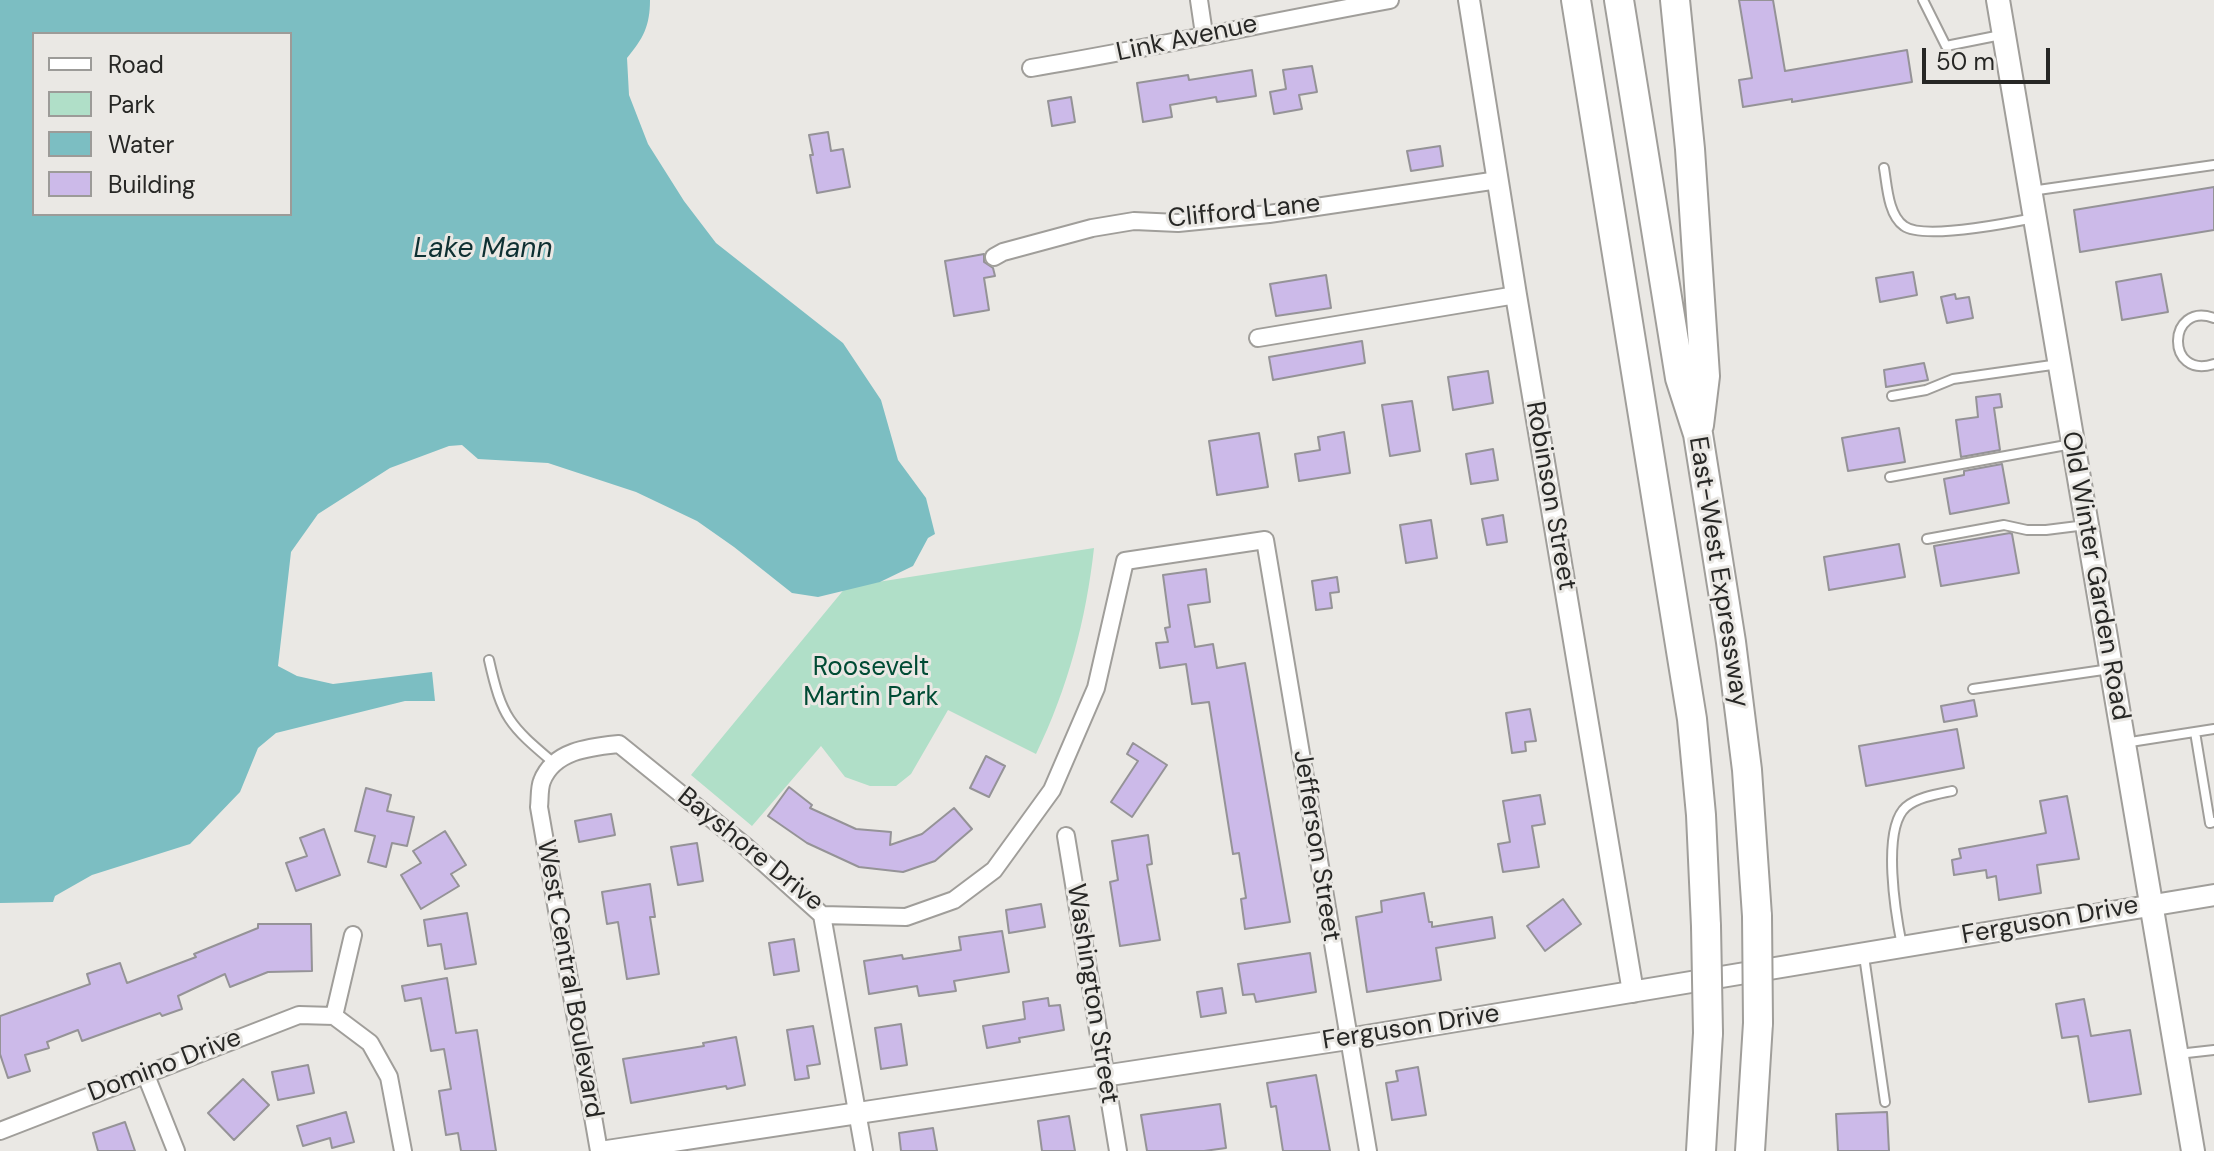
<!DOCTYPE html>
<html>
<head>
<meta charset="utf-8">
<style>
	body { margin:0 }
	#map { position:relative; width:2214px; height:1151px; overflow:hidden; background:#eae8e4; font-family:"DM Sans",sans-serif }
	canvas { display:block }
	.legend { position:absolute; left:32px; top:32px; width:260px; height:184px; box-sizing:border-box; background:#eae8e4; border:2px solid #9c9b98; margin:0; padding:10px 14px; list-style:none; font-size:24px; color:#272725 }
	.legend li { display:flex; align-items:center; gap:16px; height:40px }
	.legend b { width:40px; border:2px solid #9c9b98 }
	.scale { position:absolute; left:1922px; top:48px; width:128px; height:36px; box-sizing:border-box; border:4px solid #272725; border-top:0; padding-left:10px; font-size:24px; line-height:28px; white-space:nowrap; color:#272725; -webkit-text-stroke:6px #eae8e4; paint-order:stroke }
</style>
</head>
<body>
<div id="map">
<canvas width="2214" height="1151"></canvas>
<ul class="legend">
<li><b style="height:10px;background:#fff"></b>Road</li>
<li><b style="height:22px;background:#b0dfc8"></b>Park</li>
<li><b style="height:22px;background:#7cbec2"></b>Water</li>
<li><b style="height:22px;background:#ccbae9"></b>Building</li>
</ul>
<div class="scale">50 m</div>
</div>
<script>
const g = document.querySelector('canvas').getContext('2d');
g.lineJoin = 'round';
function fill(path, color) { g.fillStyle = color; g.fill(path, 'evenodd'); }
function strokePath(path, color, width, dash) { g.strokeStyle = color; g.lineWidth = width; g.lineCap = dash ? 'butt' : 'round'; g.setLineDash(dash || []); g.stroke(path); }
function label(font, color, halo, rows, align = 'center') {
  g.font = font + ' "DM Sans",sans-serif'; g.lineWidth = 6; g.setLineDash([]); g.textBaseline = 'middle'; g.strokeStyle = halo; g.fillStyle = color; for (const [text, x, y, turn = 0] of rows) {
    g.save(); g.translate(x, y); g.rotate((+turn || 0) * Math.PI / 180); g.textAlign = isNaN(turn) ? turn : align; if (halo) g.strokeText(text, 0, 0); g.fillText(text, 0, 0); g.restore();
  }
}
const green = new Path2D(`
	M1094,548C1086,620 1068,688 1036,754L948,710L911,774L896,786H870L845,777L821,746L752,826L691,775L846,587Z`);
const water = new Path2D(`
	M0,0H650C650,26 643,39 627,58L629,95L648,144L684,201L716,243L843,343L881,400L898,460L926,498L935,534L928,538L913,566L880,582L818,597L792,593L734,547L697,521L636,492L548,463L478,459L462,445L449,446L390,468L318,514L291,552L278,666L297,676L333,684L432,672L435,701H405L276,733L258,748L240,792L190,844L92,875L55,896L53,902L0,903ZM34,34H290V214H34Z`);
const building = new Path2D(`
	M1739,0H1773L1785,71L1907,50L1912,82L1792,102V99L1743,107L1739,80L1752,78Z
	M1312,66L1317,92L1299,95L1302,109L1274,114L1270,92L1286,89L1283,70Z
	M1252,70L1256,96L1217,102L1216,97L1170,105L1172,117L1143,122L1137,83L1188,75L1189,80Z
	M1071,97L1075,122L1052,126L1048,101Z
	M828,132L831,151L843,149L850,187L817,193L810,155H813L809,135Z
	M1440,146L1443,166L1411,171L1407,151Z
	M2214,187V230L2080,252L2074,210Z
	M984,254V262L993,268L995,276L984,278L989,310L954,316L945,261Z
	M1913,272L1917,295L1880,302L1876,278Z
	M2161,274L2168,312L2122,320L2116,282Z
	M1326,275L1331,308L1276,316L1270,284Z
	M1955,294L1956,299L1969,297L1973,318L1947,323L1941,297Z
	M1362,341L1365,363L1273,380L1269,357Z
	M1924,363L1928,380L1886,387L1884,370Z
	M1488,371L1493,403L1453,410L1448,377Z
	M2000,394L2002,407L1994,408L2000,450L1961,457L1956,420L1978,417L1976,397Z
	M1412,401L1420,451L1390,456L1382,405Z
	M1899,428L1905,462L1848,471L1842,438Z
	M1344,432L1350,473L1299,481L1295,454L1320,450L1318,437Z
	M1259,433L1268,487L1217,495L1209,441Z
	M1493,449L1498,480L1471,484L1466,454Z
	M2002,464L2009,503L1950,514L1944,479L1964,475V471Z
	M1503,515L1507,542L1487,545L1482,519Z
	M1431,520L1437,558L1406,563L1400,525Z
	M2010,533L2012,534L2019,573L1941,586L1934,546Z
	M1899,544L1905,577L1829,590L1824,557Z
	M1206,569L1210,602L1188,605L1195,647L1213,644L1217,668L1245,663L1290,922L1245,929L1241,899L1246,898L1239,853L1233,854L1209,702L1192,704L1186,664L1160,668L1156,643L1168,642L1165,628L1170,627L1163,575Z
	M1337,577L1339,592L1330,593L1332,608L1316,610L1312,581Z
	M1974,700L1977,716L1944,722L1941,706Z
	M1530,709L1536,741L1525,742L1526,751L1512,753L1506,713Z
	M1957,729L1964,768L1866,786L1859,746Z
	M1133,743L1167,765L1132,817L1111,802L1138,761L1127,754Z
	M986,756L1005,766L989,797L970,788Z
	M789,787L812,805L810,808L856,829L891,832L890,845L922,834L954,808L972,829L935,861L903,872L859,867L807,843L768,816Z
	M366,788L391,795L387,811L414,817L407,846L392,843L386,867L368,862L375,836L355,831Z
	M1540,795L1545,824L1532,826L1539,867L1503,872L1498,844L1510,842L1503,801Z
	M2067,796L2079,859L2037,865L2041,893L1999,900L1996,876L1987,878L1986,870L1954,875L1952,860L1961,858L1959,849L2046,833L2040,801Z
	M611,814L615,835L579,842L575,821Z
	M324,829L340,875L296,891L286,863L307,856L300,838Z
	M445,831L466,865L451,874L459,886L421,909L401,875L421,863L413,851Z
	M1148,835L1152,864L1147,865L1160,940L1120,946L1110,882L1118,880L1112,841Z
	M697,843L703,881L678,885L671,847Z
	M650,884L655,917H650L659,974L627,979L618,922L607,924L602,892Z
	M1424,893L1429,922H1432V927L1492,917L1495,938L1436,948L1441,980L1367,992L1356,917L1382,912L1381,901Z
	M1563,899L1581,924L1545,951L1527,926Z
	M1041,904L1045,927L1009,933L1006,910Z
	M467,913L476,964L445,969L441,944L428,946L424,920Z
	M258,924H311L312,971L268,972L230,987L225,974L178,996L182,1009L162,1016L160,1013L82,1041L78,1030L47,1042L49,1048L25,1055L30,1071L8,1078L0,1054V1016L90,984L87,974L120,963L127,983L196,957L194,954L258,928Z
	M1002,931L1009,972L954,981L956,991L919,996L917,986L869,994L864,961L902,955L903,959L961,950L959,937Z
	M794,939L799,971L774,975L769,943Z
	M1310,953L1316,992L1256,1002L1254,994L1243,995L1238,964Z
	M447,978L456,1033L477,1030L496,1151H461L458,1133L446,1135L439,1091L451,1089L444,1049L431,1051L421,998L405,1001L402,986Z
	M1222,988L1226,1013L1201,1017L1197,992Z
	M1048,998L1049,1006L1060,1005L1064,1030L1019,1038L1020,1042L987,1048L983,1026L1025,1019L1023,1002Z
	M2084,999L2091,1036L2130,1030L2141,1094L2089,1102L2078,1036L2062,1038L2056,1004Z
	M901,1024L907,1065L881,1069L875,1028Z
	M813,1026L820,1064L807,1066L809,1078L795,1080L787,1030Z
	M736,1037L745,1085L727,1089L726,1086L631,1103L623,1059L704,1046L703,1043Z
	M308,1065L314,1093L278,1100L272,1072Z
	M1418,1067L1426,1115L1392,1120L1386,1083L1398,1081L1396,1071Z
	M1316,1075L1330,1151H1283L1276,1106L1271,1107L1267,1083Z
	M243,1079L269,1105L234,1140L208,1113Z
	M1220,1104L1226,1148L1204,1151H1147L1141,1115Z
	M346,1112L354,1142L332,1148L330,1138L303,1146L297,1126Z
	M1887,1112L1889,1151H1838L1836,1114Z
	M1069,1116L1075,1151H1042L1038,1121Z
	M125,1122L135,1151H98L93,1133Z
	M933,1128L937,1151H901L899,1133Z`);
const service = new Path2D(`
	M1923,0L1946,46L2001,35
	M1884,168C1887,185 1888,215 1904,226C1923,240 2009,223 2034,218
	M2031,191L2214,165
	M2214,318C2167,301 2165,380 2214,364
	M1892,396L1926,390L1953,379L2059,364
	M1890,477L2072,444
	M1927,539L2004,525L2027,530H2046L2086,525
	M489,660C502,718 509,725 554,763
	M1973,689L2110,669
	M2195,732L2210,823L2214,822
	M2124,743L2214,729
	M1902,946C1896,916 1881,829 1906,807C1918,797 1938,794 1952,791
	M1864,956L1885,1102
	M2178,1054L2214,1050`);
const minor = new Path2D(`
	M1199,0L1204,34
	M1031,68C1151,48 1270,22 1390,0
	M994,257L1003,252L1092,228L1134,221L1178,223L1269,214L1498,180
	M1258,338L1516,295
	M1066,836L1118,1151
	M822,915L864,1151
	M334,1016L370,1043L389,1077L403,1151
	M334,1016L353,935
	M145,1073L176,1151
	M0,1131L299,1015L334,1016
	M599,1151L539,807C540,799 539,788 542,781C554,750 591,747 619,744L744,845L822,915L906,917L954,900L994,870L1052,790L1096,688L1125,561L1265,540L1368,1151`);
const tertiary = new Path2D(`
	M1469,0L1516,295L1633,992
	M607,1151L1348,1039L2214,895`);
const secondary = new Path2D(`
	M1998,0L2193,1151`);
const motorway = new Path2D(`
	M1576,0L1692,719L1701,815L1706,926
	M1619,0L1680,378L1698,434L1731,642L1747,770L1757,916
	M1675,0L1690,149L1705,376L1699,425
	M1701,1151L1708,1033
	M1750,1151L1758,1023`);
const motorwayBridge = new Path2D(`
	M1757,916L1758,1023
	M1706,926L1708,1033`);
const streetNames = [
	["Link Avenue",1187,39,-12],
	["Clifford Lane",1244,212,-6],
	["Robinson Street",1550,496,80],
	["East-West Expressway",1718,572,81],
	["Old Winter Garden Road",2095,576,80],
	["Jefferson Street",1316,846,81],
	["Bayshore Drive",750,850,39],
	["Ferguson Drive",2050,921,-10],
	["West Central Boulevard",569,979,80],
	["Washington Street",1092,994,81],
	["Ferguson Drive",1411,1028,-9],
	["Domino Drive",165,1066,-21]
];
const parkNames = [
	["Roosevelt",871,668],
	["Martin Park",871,698]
];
const waterNames = [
	["Lake Mann",483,250]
];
fill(green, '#b0dfc8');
fill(water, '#7cbec2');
fill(building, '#ccbae9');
strokePath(building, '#959397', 2);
strokePath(service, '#a09e9a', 12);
strokePath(minor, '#a09e9a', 20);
strokePath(tertiary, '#a09e9a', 24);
strokePath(secondary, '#a09e9a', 26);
strokePath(motorway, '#a09e9a', 32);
strokePath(service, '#fff', 8);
strokePath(minor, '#fff', 16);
strokePath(tertiary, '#fff', 20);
strokePath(secondary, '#fff', 22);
strokePath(motorway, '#fff', 28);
strokePath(motorwayBridge, '#a09e9a', 32, []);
strokePath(motorwayBridge, '#fff', 28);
label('26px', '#272725', '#eae8e4', streetNames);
label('26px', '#004b34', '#eae8e4', parkNames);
label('italic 28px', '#0e3032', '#eae8e4', waterNames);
</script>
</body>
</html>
